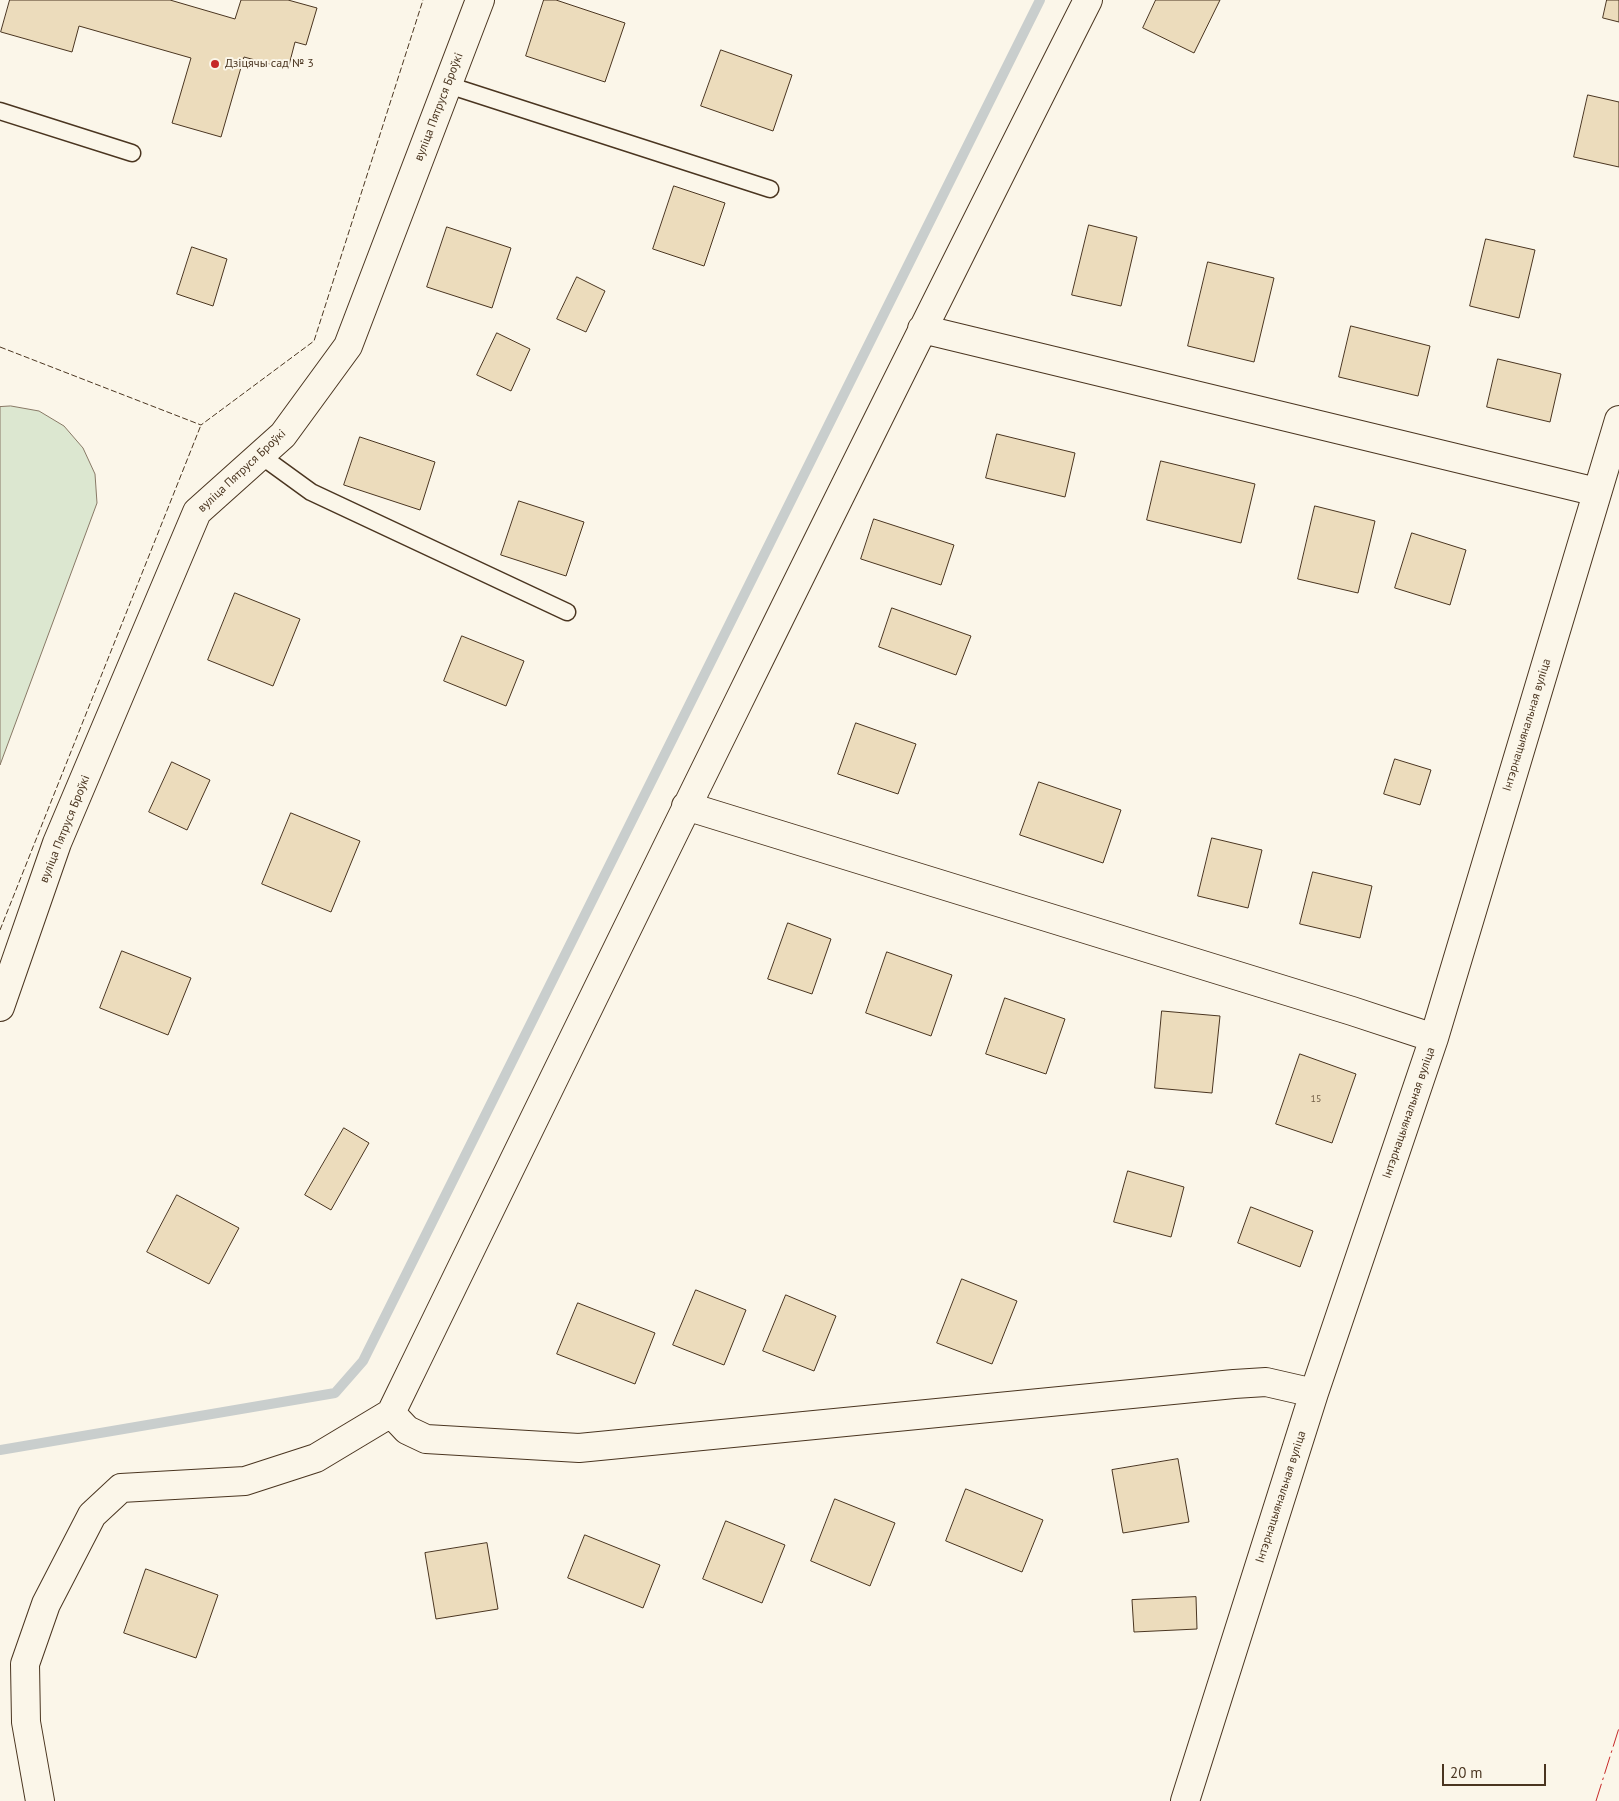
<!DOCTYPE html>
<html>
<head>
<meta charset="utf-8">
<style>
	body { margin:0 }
	#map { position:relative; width:1619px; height:1801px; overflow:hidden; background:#fbf6e9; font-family:"PT Sans",sans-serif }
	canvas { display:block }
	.scale { position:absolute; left:1442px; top:1764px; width:104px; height:22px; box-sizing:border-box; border:2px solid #4a3520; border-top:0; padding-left:6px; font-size:15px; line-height:18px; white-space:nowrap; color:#4a3520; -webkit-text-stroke:4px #fbf6e9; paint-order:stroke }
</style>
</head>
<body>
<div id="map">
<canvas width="1619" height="1801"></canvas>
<div class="scale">20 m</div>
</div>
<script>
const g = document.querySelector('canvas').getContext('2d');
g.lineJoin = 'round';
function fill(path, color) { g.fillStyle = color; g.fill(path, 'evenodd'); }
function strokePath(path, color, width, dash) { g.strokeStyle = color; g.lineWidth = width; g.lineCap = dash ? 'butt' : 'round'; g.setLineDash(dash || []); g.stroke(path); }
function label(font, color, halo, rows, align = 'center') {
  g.font = font + ' "PT Sans",sans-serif'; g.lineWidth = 4; g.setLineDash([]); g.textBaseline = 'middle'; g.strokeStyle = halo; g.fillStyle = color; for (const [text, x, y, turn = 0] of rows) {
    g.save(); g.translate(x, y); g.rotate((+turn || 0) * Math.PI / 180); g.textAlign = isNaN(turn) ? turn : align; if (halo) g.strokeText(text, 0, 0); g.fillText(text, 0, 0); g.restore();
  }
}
const green = new Path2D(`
	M11,406L39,411L64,426L83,448L95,474L97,503L0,765V407Z`);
const stream = new Path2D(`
	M0,1450L335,1393L363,1361L1040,0`);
const building = new Path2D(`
	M10,0H170L235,19L241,0H288L317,8L306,45L295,42L288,69L244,57L221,137L172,123L191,58L79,26L72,52L1,32Z
	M544,0H556L625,23L605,82L526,56Z
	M1156,0H1220L1194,53L1143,28Z
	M1607,0H1619V22L1603,18Z
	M721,50L792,75L773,131L701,106Z
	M1588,95L1619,102V167L1574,157Z
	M674,186L725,203L704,266L653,249Z
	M1089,225L1137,237L1121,306L1072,295Z
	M447,227L511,248L492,308L427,287Z
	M1486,239L1535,250L1519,318L1470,306Z
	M192,247L227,259L213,306L177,294Z
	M1208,262L1274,278L1254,362L1188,346Z
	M577,277L605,291L586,332L557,319Z
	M1351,326L1430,346L1418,396L1339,377Z
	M497,333L530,349L511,391L477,375Z
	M1498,359L1561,374L1550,422L1487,407Z
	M997,434L1075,453L1065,497L986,478Z
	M360,437L435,462L420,510L344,485Z
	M1161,461L1255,484L1241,543L1147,520Z
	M519,501L584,522L566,576L501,555Z
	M1315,506L1375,521L1358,593L1298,579Z
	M874,519L954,545L941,585L861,559Z
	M1412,533L1466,550L1450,605L1395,588Z
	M235,593L300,619L273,686L208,660Z
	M892,608L971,636L956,675L879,647Z
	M462,636L524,661L506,706L444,681Z
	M856,723L916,744L898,794L838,774Z
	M1395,759L1431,770L1420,805L1384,794Z
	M172,762L210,780L187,830L149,812Z
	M1039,782L1121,810L1103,863L1020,835Z
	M291,813L360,841L331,912L262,884Z
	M1212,838L1262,850L1248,908L1198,896Z
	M1313,872L1372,886L1360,938L1300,924Z
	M788,923L831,939L812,994L768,979Z
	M122,951L191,978L168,1035L100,1008Z
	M887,952L952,975L931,1036L866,1013Z
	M1005,998L1065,1019L1046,1074L986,1054Z
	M1162,1011L1220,1016L1212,1093L1155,1088Z
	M1300,1054L1356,1074L1332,1143L1276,1124Z
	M344,1128L369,1143L331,1210L305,1195Z
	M1128,1171L1184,1187L1171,1237L1114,1222Z
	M177,1195L239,1228L209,1284L147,1252Z
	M1251,1207L1313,1231L1300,1267L1238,1243Z
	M962,1279L1017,1301L992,1364L937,1343Z
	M696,1290L746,1310L724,1365L673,1345Z
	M786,1295L836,1316L814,1371L763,1351Z
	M578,1303L655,1333L635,1384L557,1354Z
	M1178,1459L1189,1522L1123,1533L1112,1470Z
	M966,1489L1043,1520L1022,1572L946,1541Z
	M835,1499L895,1523L870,1586L811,1561Z
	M726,1521L785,1545L762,1603L703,1579Z
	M585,1535L660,1565L643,1608L568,1578Z
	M487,1543L498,1609L436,1619L425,1553Z
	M146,1569L218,1595L196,1658L124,1633Z
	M1196,1597L1197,1629L1134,1632L1132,1600Z`);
const lane = new Path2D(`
	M448,85L770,189
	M0,111L132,153
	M260,455L311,492L567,612`);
const street = new Path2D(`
	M922,329L1597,492
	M686,806L1352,1011L1434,1038
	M0,1007L57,843L197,512L283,435L348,346L480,0
	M391,1413L407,1430L426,1439L579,1448L1234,1384L1266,1382L1314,1393
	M40,1801L26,1722L25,1664L46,1604L92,1515L121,1488L245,1481L316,1458L391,1413C621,940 851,469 1088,0
	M1185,1801L1314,1393L1434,1038L1619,420`);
const fence = new Path2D(`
	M0,347L201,425L314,341L423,0
	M0,930L201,425`);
const power = new Path2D(`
	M1596,1801L1619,1728`);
const markers = [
	[215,64,5,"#c62828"]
];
const numberNames = [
	["15",1316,1099]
];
const poiNames = [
	["Дзіцячы сад № 3",225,64]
];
const streetNames = [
	["вуліца Пятруся Броўкі",439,107,-69],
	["вуліца Пятруся Броўкі",242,471,-43],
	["Інтэрнацыянальная вуліца",1527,725,-73],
	["вуліца Пятруся Броўкі",65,829,-68],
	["Інтэрнацыянальная вуліца",1409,1113,-71],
	["Інтэрнацыянальная вуліца",1281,1497,-72]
];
fill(green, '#dce7d0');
strokePath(green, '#887966', 1);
strokePath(stream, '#c9cecd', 10);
fill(building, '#ecdcbc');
strokePath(building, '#4a3520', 1);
strokePath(lane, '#4a3520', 19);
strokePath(street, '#4a3520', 30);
strokePath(lane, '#fbf6e9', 16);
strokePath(street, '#fbf6e9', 28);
strokePath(fence, '#4a3520', 1, [6, 2.5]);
strokePath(power, '#c62828', 1, [18, 4, 2.5, 4]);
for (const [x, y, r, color] of markers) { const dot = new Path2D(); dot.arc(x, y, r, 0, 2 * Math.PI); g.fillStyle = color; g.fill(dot); strokePath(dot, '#fbf6e9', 2); }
label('10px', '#725f47', null, numberNames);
label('12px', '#4a3520', '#fbf6e9', poiNames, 'left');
label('12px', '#4a3520', '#fbf6e9', streetNames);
</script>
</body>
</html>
